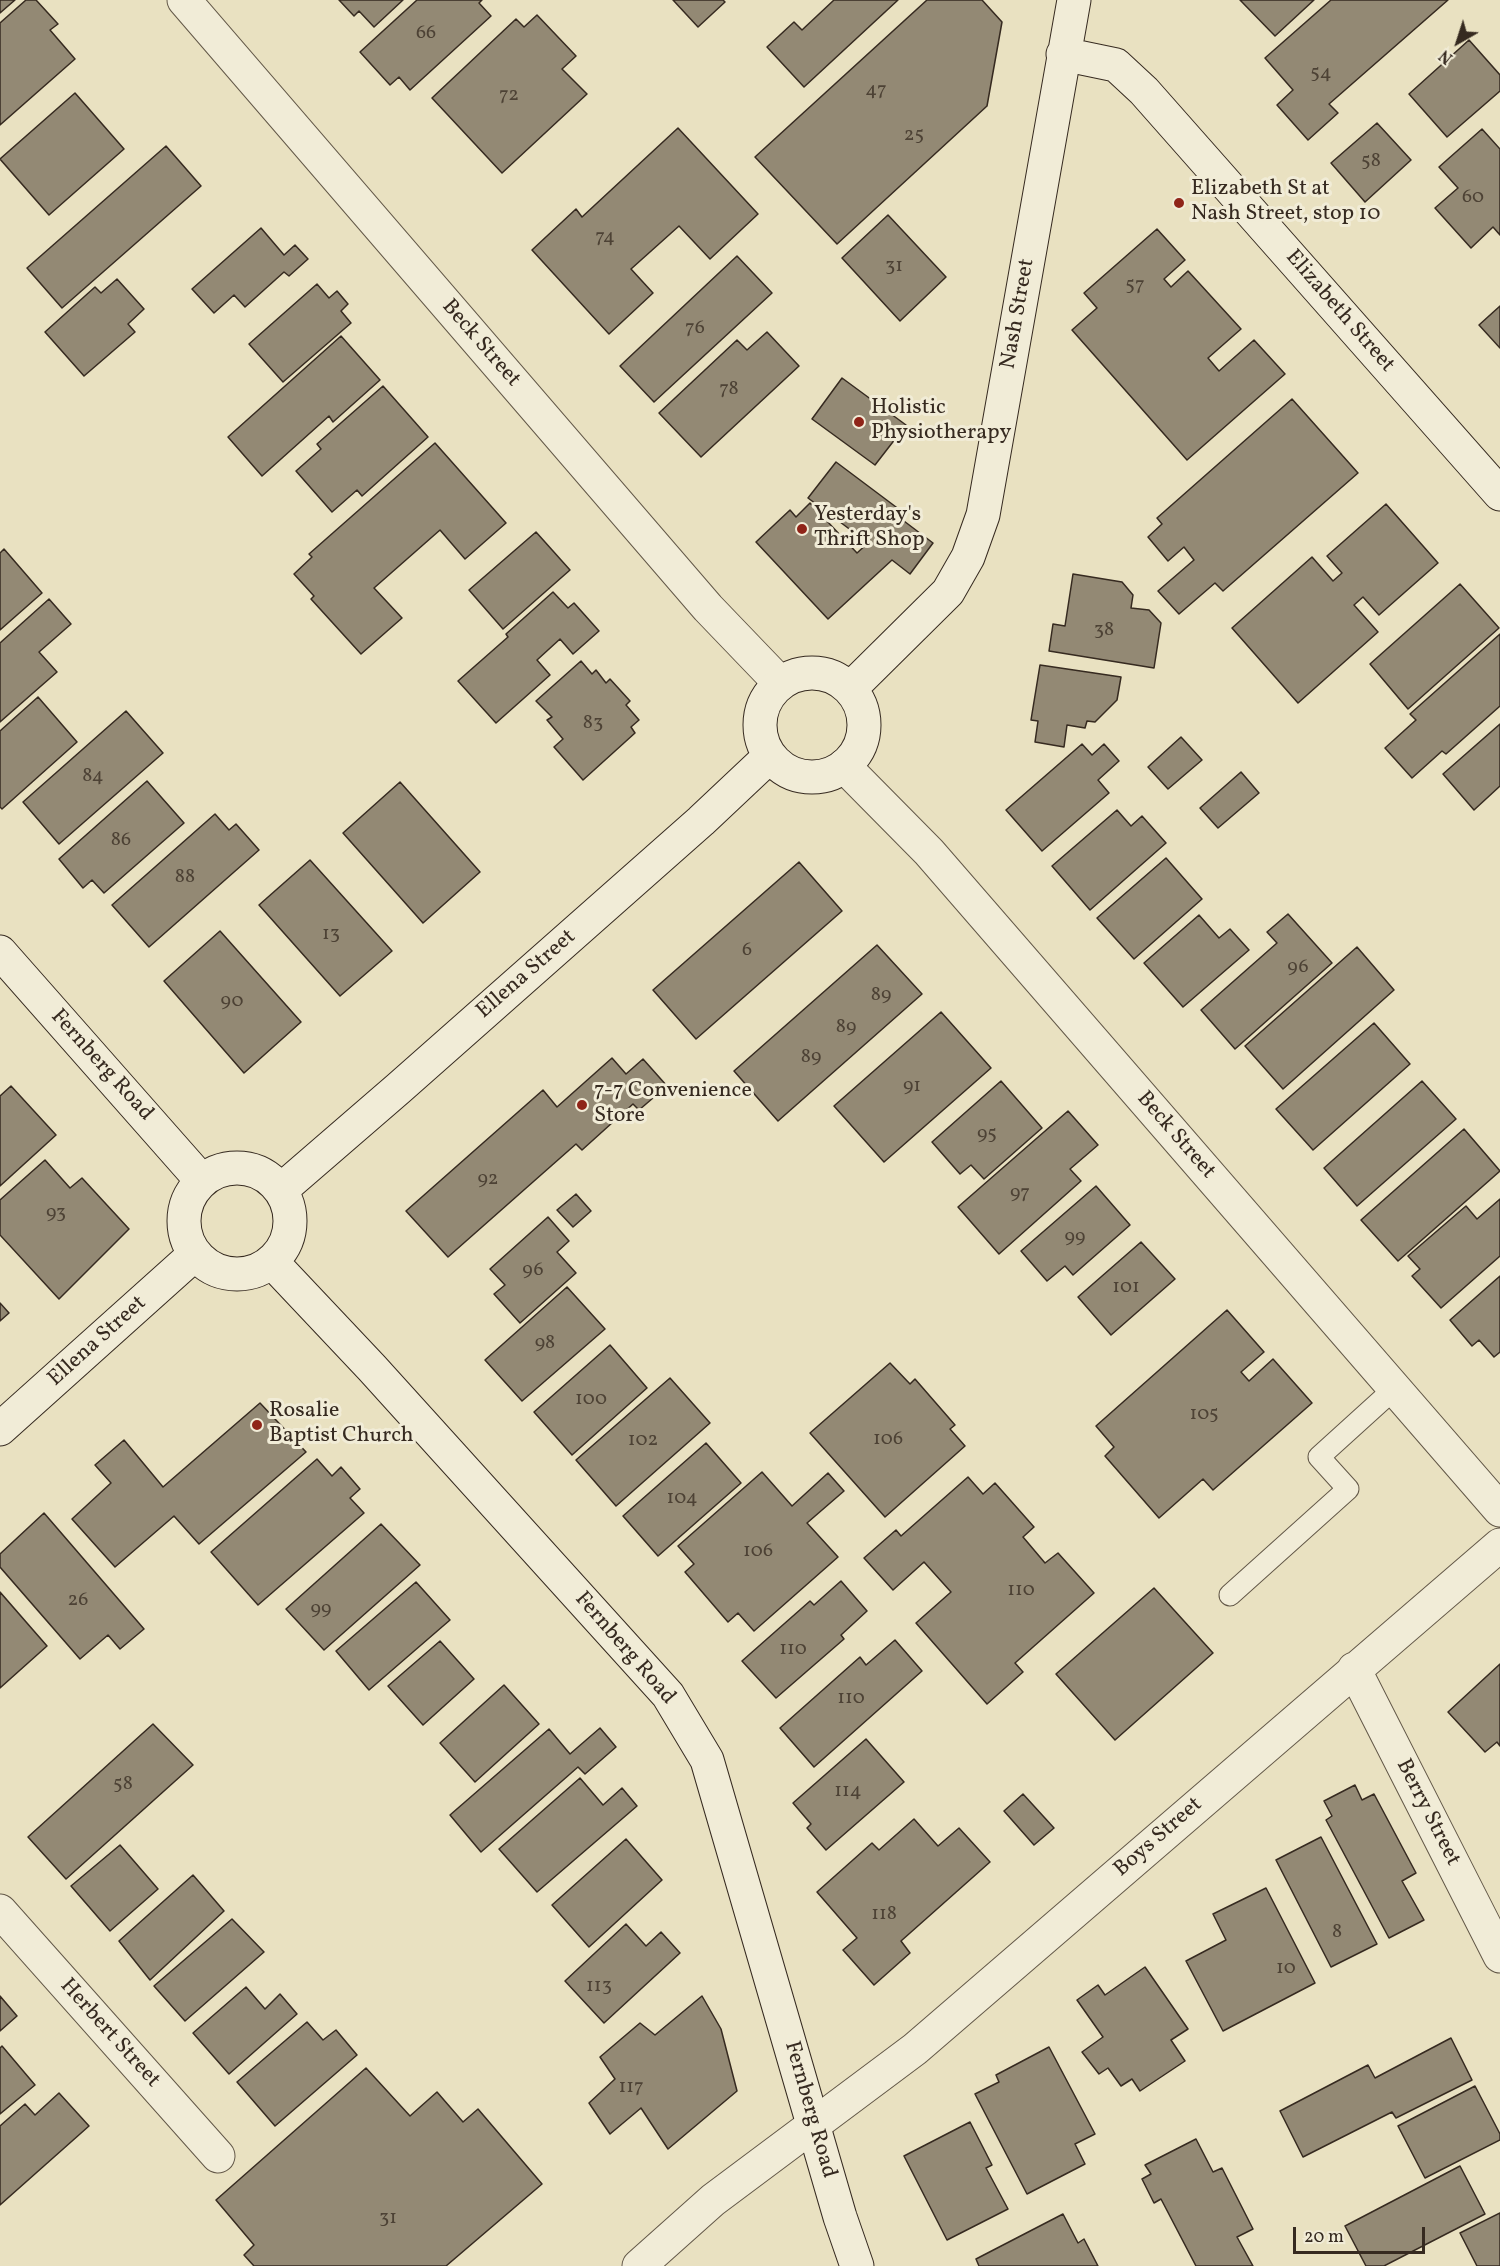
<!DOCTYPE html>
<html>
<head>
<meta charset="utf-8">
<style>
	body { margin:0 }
	#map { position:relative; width:1500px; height:2266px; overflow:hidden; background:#e9e1c1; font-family:Vollkorn,serif }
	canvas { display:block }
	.north { position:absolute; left:1428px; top:12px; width:60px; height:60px; -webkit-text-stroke:4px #f1ecd7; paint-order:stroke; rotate:219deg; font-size:16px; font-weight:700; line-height:24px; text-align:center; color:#362a20 }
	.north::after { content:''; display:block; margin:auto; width:21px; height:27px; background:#362a20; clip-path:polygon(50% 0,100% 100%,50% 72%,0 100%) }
	.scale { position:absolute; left:1293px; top:2227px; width:132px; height:27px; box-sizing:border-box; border:3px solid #362a20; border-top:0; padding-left:8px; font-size:18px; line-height:21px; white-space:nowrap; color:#362a20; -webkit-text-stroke:4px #f1ecd7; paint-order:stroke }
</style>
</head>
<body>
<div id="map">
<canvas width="1500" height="2266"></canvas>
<div class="north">N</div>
<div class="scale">20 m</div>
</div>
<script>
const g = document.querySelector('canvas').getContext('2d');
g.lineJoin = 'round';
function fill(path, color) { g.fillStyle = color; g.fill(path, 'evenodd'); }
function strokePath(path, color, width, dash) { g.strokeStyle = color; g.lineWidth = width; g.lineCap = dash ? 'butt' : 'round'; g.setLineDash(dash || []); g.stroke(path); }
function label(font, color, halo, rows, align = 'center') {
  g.font = font + ' Vollkorn,serif'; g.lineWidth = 6; g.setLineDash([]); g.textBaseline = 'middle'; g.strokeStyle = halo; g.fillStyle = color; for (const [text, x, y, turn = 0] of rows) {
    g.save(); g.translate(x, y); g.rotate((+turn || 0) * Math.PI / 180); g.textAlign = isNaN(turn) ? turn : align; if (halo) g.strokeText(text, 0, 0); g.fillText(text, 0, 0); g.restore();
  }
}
const building = new Path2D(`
	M0,0H15L0,13Z
	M26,0H36L58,24L50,30L75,59L0,125V23Z
	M339,0H403L374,27L359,11L354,16Z
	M417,0H482L479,3L491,16L410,90L399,77L390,85L360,52Z
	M673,0H723L725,2L698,27Z
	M834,0H898L804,87L767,47L794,22L802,30Z
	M927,0H982L1002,22L987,106L837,244L755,157Z
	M1240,0H1314L1275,36Z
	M1331,0H1448L1329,104L1338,113L1308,140L1277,105L1293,90L1265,58Z
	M537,15L576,56L562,69L587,94L502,173L432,98L516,19L524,27Z
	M1469,40L1500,75V91L1447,137L1409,94Z
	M75,93L124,149L49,215L0,159Z
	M1377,123L1411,160L1365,202L1331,163Z
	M678,128L758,214L710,259L679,226L631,269L653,293L609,334L532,250L576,209L582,217Z
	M1482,129L1500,149V235L1493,227L1471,248L1435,208L1458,188L1439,167Z
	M166,146L201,186L62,308L27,268Z
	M888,215L946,277L900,321L842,258Z
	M261,228L284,255L295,245L308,259L289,276L284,272L245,307L234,295L214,313L192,289Z
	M1157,229L1185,260L1164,279L1171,287L1188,271L1241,329L1208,358L1219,371L1254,340L1285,374L1187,460L1072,330L1097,308L1084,293Z
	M737,256L772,293L654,402L620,366Z
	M117,279L144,309L128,324L135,332L84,376L45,332L95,287L101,293Z
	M317,284L329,298L337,291L348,304L341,311L351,323L283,382L249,344Z
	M1500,306V348L1479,325Z
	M767,332L799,366L701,457L659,413L737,340L747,350Z
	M341,336L380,380L333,422L329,416L262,476L228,437Z
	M842,378L906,425L875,465L812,419Z
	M383,386L428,437L362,496L357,490L332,512L296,471L321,449L317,444Z
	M1292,399L1358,473L1223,591L1215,583L1179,614L1158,591L1194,560L1184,547L1168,561L1148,537L1162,524L1157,518Z
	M435,443L506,523L465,559L440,530L374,588L402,618L361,654L311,599L314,596L294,574L312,557L309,554Z
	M836,462L900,510L896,515L933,543L910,574L892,560L828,619L756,542L790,510L796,517L810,503L857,553L868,543L808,498Z
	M1386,504L1438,563L1379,615L1363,597L1354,605L1378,632L1298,703L1232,628L1312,557L1333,581L1342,573L1327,556Z
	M536,532L570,570L503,629L469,590Z
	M4,549L42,593L0,630V553Z
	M1073,574L1122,582L1133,595L1131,608L1149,610L1161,623L1154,668L1049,651L1053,624L1065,626Z
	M1460,584L1499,628L1408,709L1370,664Z
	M553,592L568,608L574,603L599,631L573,654L560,639L537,660L550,675L496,723L458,681L508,637L506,634Z
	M49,599L71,624L39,652L57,672L0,722V643Z
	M1500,634V706L1446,754L1442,751L1412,778L1385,748L1416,720L1410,714Z
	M581,661L592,674L596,670L606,683L610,679L630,701L626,705L639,720L631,727L635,733L583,780L554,747L563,739L547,720L552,717L536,701Z
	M1040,665L1121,677L1117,700L1095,722L1087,721L1085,728L1067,725L1064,747L1035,742L1038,721L1031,720Z
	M38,697L77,742L2,809L0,807V731Z
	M126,711L163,753L59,844L23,802Z
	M1500,724V786L1474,810L1443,774Z
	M1181,737L1202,760L1168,789L1148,767Z
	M1082,744L1092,755L1104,744L1119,761L1098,780L1109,793L1042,851L1006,810Z
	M1241,772L1259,793L1218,828L1200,808Z
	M147,781L184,823L104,893L92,880L83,888L59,859Z
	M400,782L480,872L423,923L343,833Z
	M1117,810L1131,826L1142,816L1166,843L1090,910L1052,866Z
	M215,814L229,830L236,824L259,850L149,947L112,905Z
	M1166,858L1202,899L1134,959L1097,918Z
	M310,860L392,951L340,996L259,905Z
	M799,862L842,911L696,1039L653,990Z
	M1288,914L1332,963L1235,1049L1201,1010L1277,943L1267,932Z
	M1199,915L1219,938L1230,929L1249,950L1183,1007L1144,963Z
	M220,931L301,1022L244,1073L164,981Z
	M877,945L922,994L778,1121L734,1071Z
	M1357,947L1394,990L1283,1089L1245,1046Z
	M941,1012L991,1068L884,1162L834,1106Z
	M1374,1023L1410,1064L1313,1150L1276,1109Z
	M612,1058L626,1074L643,1059L667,1086L639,1110L633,1104L582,1150L576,1144L448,1257L406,1211L543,1090L557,1107Z
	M1001,1081L1042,1128L984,1179L971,1165L960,1174L932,1142Z
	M1422,1081L1456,1119L1357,1206L1324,1168Z
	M11,1086L56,1135L0,1186V1096Z
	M1068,1111L1098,1145L1070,1169L1081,1181L999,1254L958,1207Z
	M1464,1129L1500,1171L1398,1261L1361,1220Z
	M45,1160L70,1188L82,1178L129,1229L59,1299L0,1235V1200Z
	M1096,1186L1130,1225L1073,1275L1065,1266L1047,1281L1021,1251Z
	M576,1194L591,1211L573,1227L557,1210Z
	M1500,1199V1256L1441,1308L1412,1276L1420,1269L1408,1256L1466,1206L1477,1219Z
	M548,1217L569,1241L557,1252L576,1273L520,1323L494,1294L505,1285L490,1269Z
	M1141,1242L1175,1279L1111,1335L1078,1297Z
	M1500,1276V1352L1494,1357L1479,1340L1472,1346L1450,1320Z
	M567,1287L605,1329L522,1401L485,1360Z
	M0,1303L9,1313L0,1321Z
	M1227,1310L1264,1352L1241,1372L1249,1381L1273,1359L1312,1403L1213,1490L1203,1479L1159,1518L1105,1456L1114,1447L1096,1426Z
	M610,1345L647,1388L572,1455L534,1412Z
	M890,1363L910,1384L915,1379L955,1425L950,1429L965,1446L885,1517L810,1433Z
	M670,1378L710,1423L616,1506L576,1460Z
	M260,1403L306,1452L199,1544L174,1516L115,1567L72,1519L111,1483L95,1465L124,1440L163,1487Z
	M706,1443L741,1483L658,1556L623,1516Z
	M317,1459L332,1476L341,1467L360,1489L350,1498L364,1513L258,1605L211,1552Z
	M762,1472L792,1506L828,1473L844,1491L807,1523L838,1557L754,1631L738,1613L728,1622L685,1572L694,1564L678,1546Z
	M968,1477L983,1494L995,1483L1034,1527L1023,1537L1045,1563L1058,1553L1094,1593L1015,1663L1023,1672L987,1704L916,1623L951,1592L924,1562L893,1590L864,1558L896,1530L901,1536Z
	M44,1513L144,1629L120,1649L108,1635L80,1659L0,1567V1554Z
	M381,1524L420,1565L324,1650L286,1609Z
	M841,1581L867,1611L841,1635L844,1639L776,1698L742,1661L810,1601L814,1605Z
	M416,1582L450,1620L369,1690L336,1651Z
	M1154,1588L1213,1653L1115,1740L1056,1674Z
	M0,1592L47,1646L0,1688Z
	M895,1640L922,1671L814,1767L780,1728L860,1657L866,1665Z
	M440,1641L474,1679L423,1725L388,1686Z
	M1500,1664V1746L1497,1742L1485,1752L1448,1712Z
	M504,1685L539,1724L475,1782L440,1743Z
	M153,1724L193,1765L66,1879L28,1837Z
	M600,1728L616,1747L585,1774L578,1767L481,1852L450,1815L549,1729L570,1754Z
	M866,1739L904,1782L826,1850L807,1828L811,1824L793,1803Z
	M580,1778L603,1805L622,1788L637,1806L537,1892L499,1849Z
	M1355,1785L1362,1800L1374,1794L1416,1873L1402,1881L1424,1920L1389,1938L1326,1820L1332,1816L1324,1801Z
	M1023,1794L1054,1828L1034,1845L1004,1811Z
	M914,1819L938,1846L959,1828L990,1862L901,1941L910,1953L874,1985L843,1950L857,1938L817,1892L872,1843L879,1850Z
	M1321,1837L1377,1944L1331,1967L1276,1860Z
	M626,1839L662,1880L589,1947L552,1905Z
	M120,1845L158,1889L110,1931L71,1886Z
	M193,1875L224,1911L150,1980L119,1941Z
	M1266,1888L1315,1983L1223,2031L1186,1961L1226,1940L1213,1914Z
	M232,1919L264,1952L185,2021L154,1986Z
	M626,1924L646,1946L661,1932L680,1953L604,2023L565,1981Z
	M1145,1967L1188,2029L1171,2040L1185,2061L1140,2091L1132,2079L1121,2086L1108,2068L1099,2074L1082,2052L1103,2037L1077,2000L1098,1985L1105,1995Z
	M246,1987L265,2009L280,1994L297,2014L229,2074L193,2033Z
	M0,1996L17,2016L0,2031Z
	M702,1996L721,2029L737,2091L668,2149L641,2108L610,2134L589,2103L615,2079L600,2057L640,2023L655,2035Z
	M307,2022L323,2040L336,2030L357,2055L275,2126L237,2082Z
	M1451,2038L1472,2080L1396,2118L1392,2112L1303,2157L1280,2111L1368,2065L1375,2078Z
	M2,2046L35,2085L0,2114V2048Z
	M1049,2047L1095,2134L1075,2144L1085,2164L1027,2194L975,2094L999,2082L996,2075Z
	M366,2068L410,2116L437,2092L463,2122L478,2109L542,2184L446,2266H254L244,2255L254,2245L216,2200Z
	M1475,2086L1500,2134V2140L1425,2178L1398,2126Z
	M59,2093L89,2126L0,2205V2126L25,2104L35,2115Z
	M970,2122L992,2165L986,2168L1008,2209L947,2240L904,2156Z
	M1196,2139L1213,2172L1222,2168L1253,2229L1237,2237L1253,2266H1196L1161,2199L1154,2203L1142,2179L1151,2174L1145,2165Z
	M1460,2166L1485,2214L1384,2266H1366L1345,2226Z
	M1500,2213V2266H1477L1460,2233Z
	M1063,2214L1078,2243L1084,2239L1098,2266H979L976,2259Z`);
const lane = new Path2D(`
	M1230,1595L1348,1489L1319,1457L1394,1389`);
const street = new Path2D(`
	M184,0L708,608L780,683
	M844,766L929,852L1500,1510
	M1354,1669L1500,1956
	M0,1911L218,2156
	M639,2266L713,2200L915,2049L1500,1545`);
const secondary = new Path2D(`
	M1063,54L1116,65L1144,91L1500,494
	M760 725a52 52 0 1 1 104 0a52 52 0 1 1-104 0Z
	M850,689L948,592L968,557L983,515L1074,0
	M0,952L202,1181
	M184 1221a53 53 0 1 1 106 0a53 53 0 1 1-106 0Z
	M281,1190L399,1088L701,821L770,756
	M272,1262L372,1368L668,1695L707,1760L840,2217L857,2266
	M0,1429L195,1254`);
const markers = [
	[1179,203,6,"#8f2418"],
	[859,422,6,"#8f2418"],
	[802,529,6,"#8f2418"],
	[582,1105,6,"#8f2418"],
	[257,1425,6,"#8f2418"]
];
const numberNames = [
	["66",426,34],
	["54",1321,74],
	["47",876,91],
	["72",509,96],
	["25",914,136],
	["58",1371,162],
	["60",1473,198],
	["74",605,238],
	["31",894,267],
	["57",1135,286],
	["76",695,329],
	["78",729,390],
	["38",1104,631],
	["83",593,724],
	["84",93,777],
	["86",121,841],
	["88",185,878],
	["13",331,935],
	["6",747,951],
	["96",1298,968],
	["89",881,996],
	["90",232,1002],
	["89",846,1028],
	["89",811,1058],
	["91",912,1087],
	["95",987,1135],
	["92",488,1180],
	["97",1020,1194],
	["93",56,1214],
	["99",1075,1238],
	["96",533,1271],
	["101",1126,1288],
	["98",545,1344],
	["100",591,1400],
	["105",1204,1415],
	["106",888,1440],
	["102",643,1441],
	["104",682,1499],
	["106",758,1552],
	["110",1021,1591],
	["26",78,1601],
	["99",321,1610],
	["110",793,1650],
	["110",851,1699],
	["58",123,1785],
	["114",848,1792],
	["118",884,1915],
	["8",1337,1933],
	["10",1286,1969],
	["113",599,1987],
	["117",631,2088],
	["31",388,2219]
];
const poiNames = [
	["Elizabeth St at",1191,190],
	["Nash Street, stop 10",1191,215],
	["Holistic",871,409],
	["Physiotherapy",871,434],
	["Yesterday's",814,516],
	["Thrift Shop",814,541],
	["7-7 Convenience",594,1092],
	["Store",594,1117],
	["Rosalie",269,1412],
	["Baptist Church",269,1437]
];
const streetNames = [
	["Elizabeth Street",1339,312,49],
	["Nash Street",1019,314,-80],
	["Beck Street",480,344,49],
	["Ellena Street",527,975,-41],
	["Fernberg Road",101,1066,48],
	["Beck Street",1175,1136,49],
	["Ellena Street",98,1342,-42],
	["Fernberg Road",624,1649,49],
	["Berry Street",1427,1813,63],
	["Boys Street",1159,1838,-41],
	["Herbert Street",109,2034,48],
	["Fernberg Road",809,2110,74]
];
fill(building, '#938974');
strokePath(building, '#362a20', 1.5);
strokePath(lane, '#635848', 23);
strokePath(street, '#635848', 35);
strokePath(secondary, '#362a20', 35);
strokePath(lane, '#f1ecd7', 21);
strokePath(street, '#f1ecd7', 33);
strokePath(secondary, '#f1ecd7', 33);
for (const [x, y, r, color] of markers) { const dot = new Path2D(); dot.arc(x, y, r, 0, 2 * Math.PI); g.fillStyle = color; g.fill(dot); strokePath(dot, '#f1ecd7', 2); }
label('20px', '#4d4235', null, numberNames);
label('22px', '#362a20', '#f1ecd7', poiNames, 'left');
label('22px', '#362a20', '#f1ecd7', streetNames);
</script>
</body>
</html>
